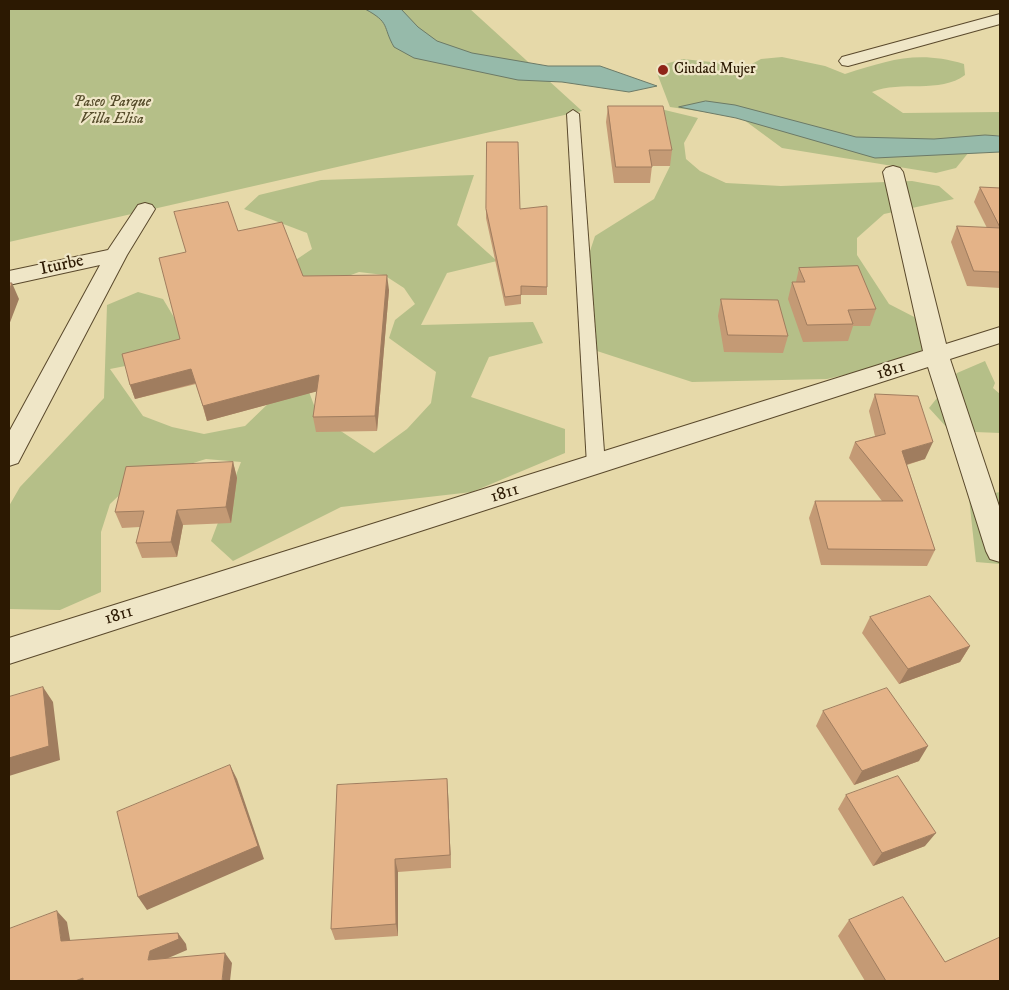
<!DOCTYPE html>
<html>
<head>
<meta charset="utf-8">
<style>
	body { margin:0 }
	#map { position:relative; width:1009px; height:990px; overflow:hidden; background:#e6d9a9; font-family:"IM FELL DW Pica",serif }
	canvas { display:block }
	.frame { position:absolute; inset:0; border:10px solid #2c1902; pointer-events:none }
</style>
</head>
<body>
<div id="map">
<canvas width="1009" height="990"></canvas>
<div class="frame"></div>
</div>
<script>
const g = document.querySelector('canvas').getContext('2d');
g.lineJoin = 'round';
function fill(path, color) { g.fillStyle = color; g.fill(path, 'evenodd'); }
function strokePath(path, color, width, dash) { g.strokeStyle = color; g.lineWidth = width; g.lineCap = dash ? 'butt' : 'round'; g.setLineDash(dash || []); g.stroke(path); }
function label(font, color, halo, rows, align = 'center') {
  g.font = font + ' "IM FELL DW Pica",serif'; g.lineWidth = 4.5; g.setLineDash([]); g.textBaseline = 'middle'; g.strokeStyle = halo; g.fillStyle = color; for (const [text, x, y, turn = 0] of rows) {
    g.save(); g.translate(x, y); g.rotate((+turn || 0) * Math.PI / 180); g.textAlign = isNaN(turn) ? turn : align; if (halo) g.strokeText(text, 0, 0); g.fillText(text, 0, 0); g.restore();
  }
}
const green = new Path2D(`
	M9,9H470L582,111L9,242Z
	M782,57L825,66L845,74C889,60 918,50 964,64L965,75C940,94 901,80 872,92L903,113L1000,112V135L982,136L956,168L936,173L782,148L740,117L670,107L657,73L665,64L683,59L748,66L761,59Z
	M648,106L698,118L684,143L686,159L700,171L726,183L781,186L912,181L939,186L954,199L884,214L857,238V255L889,304L922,321L932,341L912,359L827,379L692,382L597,351L582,333L583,272L595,236L654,199L670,166L667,122Z
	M474,175L457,225L497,261L447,273L421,325L533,322L543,343L489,357L471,397L565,429V453L472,492L341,507L233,561L211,541L241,462L206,459L133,482L110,504L101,532V592L60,610L9,609V506L20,487L104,398L107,305L138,292L163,299L187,339L166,358L110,369L143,416L172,427L204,434L245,426L273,399L289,338L318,416L374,453L407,429L431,403L436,372L389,338L395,320L415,304L404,288L384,275L359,272L308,291L269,278L312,249L307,233L244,209L259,195L321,180Z
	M985,361L995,383L993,388L1000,394V433L950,431L929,408L957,373Z
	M1000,492V564L976,562L969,498Z`);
const water = new Path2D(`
	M365,9H401L418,27L437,41L472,53L548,66H600L657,86L629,92L562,82L518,80L414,58L394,47C382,26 391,23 365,9Z
	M706,101L735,105L856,137L934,139L985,135L1000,136V152L875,158L736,118L679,107Z`);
const service = new Path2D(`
	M573,110L579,114L605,465L602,469L596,471L590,469L587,465L567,114Z`);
const minor = new Path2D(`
	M1000,14V24L848,66L842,65L839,61L842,57Z
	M893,166L900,168L903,172L946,344L1000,327V343L950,359L1000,509V562L990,559L986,551L928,367L9,664V638L923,351L883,172L886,168Z
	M145,203L152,205L155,209L127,255L18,463L9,466V432L100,265L9,285V271L108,250L138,205Z`);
const wall = new Path2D(`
	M608,106L672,150L670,166H652L650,183H614L606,122Z
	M980,187L1000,188V288L967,286L951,242L957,226L987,228L974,202Z
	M486,209H520L547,287V295H521V304L505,306L486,218Z
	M238,231L303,276L389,290L377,431L316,432L313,417L317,391L207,421L196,384L135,399L130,385L180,339L186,252Z
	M799,268L876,309L870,326H853L848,341L803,342L788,299L792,282H796Z
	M721,299L788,336L783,353L724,352L718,316Z
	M875,394L925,459L907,465L935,550L927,566L821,565L809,518L815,501H882L849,458L855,442L875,436L869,411Z
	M233,462L237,478L231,523L183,525L177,557L142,558L136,543L140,527L122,528L115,512Z
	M870,617L970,646L960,662L899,684L862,633Z
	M823,711L919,761L854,785L816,726Z
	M447,779L448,793L451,868L398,872V936L335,940L331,929Z
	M846,795L925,846L873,866L838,809Z
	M849,920L945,962L1000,981H865L838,936Z`);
const shadedWall = new Path2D(`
	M387,275L389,290L377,431L375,416Z
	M12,283L19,299L9,325V291Z
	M191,369L196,383L135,399L130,385Z
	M319,375L322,390L207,421L203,406Z
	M933,442L925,459L895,468L902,451Z
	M233,462L237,478L231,523L226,507Z
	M177,510L183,525L177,557L171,542Z
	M970,646L960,662L899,684L908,669Z
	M43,687L53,702L60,760L9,776V758Z
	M928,746L919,761L854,785L862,771Z
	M230,765L237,779L264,859L147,910L138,897Z
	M447,779L448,793L451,868L450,855Z
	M936,833L925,846L873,866L882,853Z
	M395,859L398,872V936L396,924Z
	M57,911L67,922L72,951L61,941Z
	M178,933L186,944L187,950L159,962L148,960L150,951Z
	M225,953L232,963L230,981H222Z
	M83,978L87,981H75Z`);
const building = new Path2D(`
	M608,106H663L672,150H649L652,167H616Z
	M487,142H518L520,209L547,206V287L521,286V295L505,297L486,209Z
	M980,187L1000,188V227Z
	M228,202L238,231L282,222L303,276L387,275L375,416L313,417L319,375L203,406L191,369L130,385L122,354L180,339L159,258L186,252L174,212Z
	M957,226L1000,228V272L974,271Z
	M858,266L876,309L848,310L853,324L807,325L792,282H805L799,268Z
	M9,283H12L9,291Z
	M721,299L778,300L788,336L728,335Z
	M875,394L918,396L933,442L902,451L935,550L828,549L815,501H903L855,442L885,434Z
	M233,462L226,507L177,510L171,542L136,543L144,511L115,512L126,467Z
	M930,596L970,646L908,669L870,617Z
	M43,687L49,746L9,758V697Z
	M887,688L928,746L862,771L823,711Z
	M230,765L258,846L138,897L117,812Z
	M898,776L936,833L882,853L846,795Z
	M447,779L450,855L395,859L396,924L331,929L337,785Z
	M903,897L945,962L1000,937V981H886L849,920Z
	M57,911L61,941L178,933L179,939L150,951L148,960L225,953L222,981H83V978L75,981H9V929Z`);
const markers = [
	[663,70,6,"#8f2418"]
];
const farPoinames = [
	["Ciudad Mujer",674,70]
];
const farParknames = [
	["Paseo Parque",112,103],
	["Villa Elisa",112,120]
];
const streetNames = [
	["Iturbe",62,266,-12],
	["1811",891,371,-18],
	["1811",505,494,-18],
	["1811",119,616,-18]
];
fill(green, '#b5bf88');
fill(water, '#96baaa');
strokePath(water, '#6c7a67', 1);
strokePath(service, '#5a492c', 2);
strokePath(minor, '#5a492c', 2);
fill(service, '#efe6c7');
fill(minor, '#efe6c7');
fill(wall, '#c49a75');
fill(shadedWall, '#a07d5f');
fill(building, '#e4b388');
strokePath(building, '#a07d5f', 1);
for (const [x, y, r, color] of markers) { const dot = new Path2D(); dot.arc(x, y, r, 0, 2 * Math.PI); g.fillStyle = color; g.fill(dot); strokePath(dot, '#efe6c7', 2); }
label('15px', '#2c1902', '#efe6c7', farPoinames, 'left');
label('italic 15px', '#554b2a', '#efe6c7', farParknames);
label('18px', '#2c1902', '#efe6c7', streetNames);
</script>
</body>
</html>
